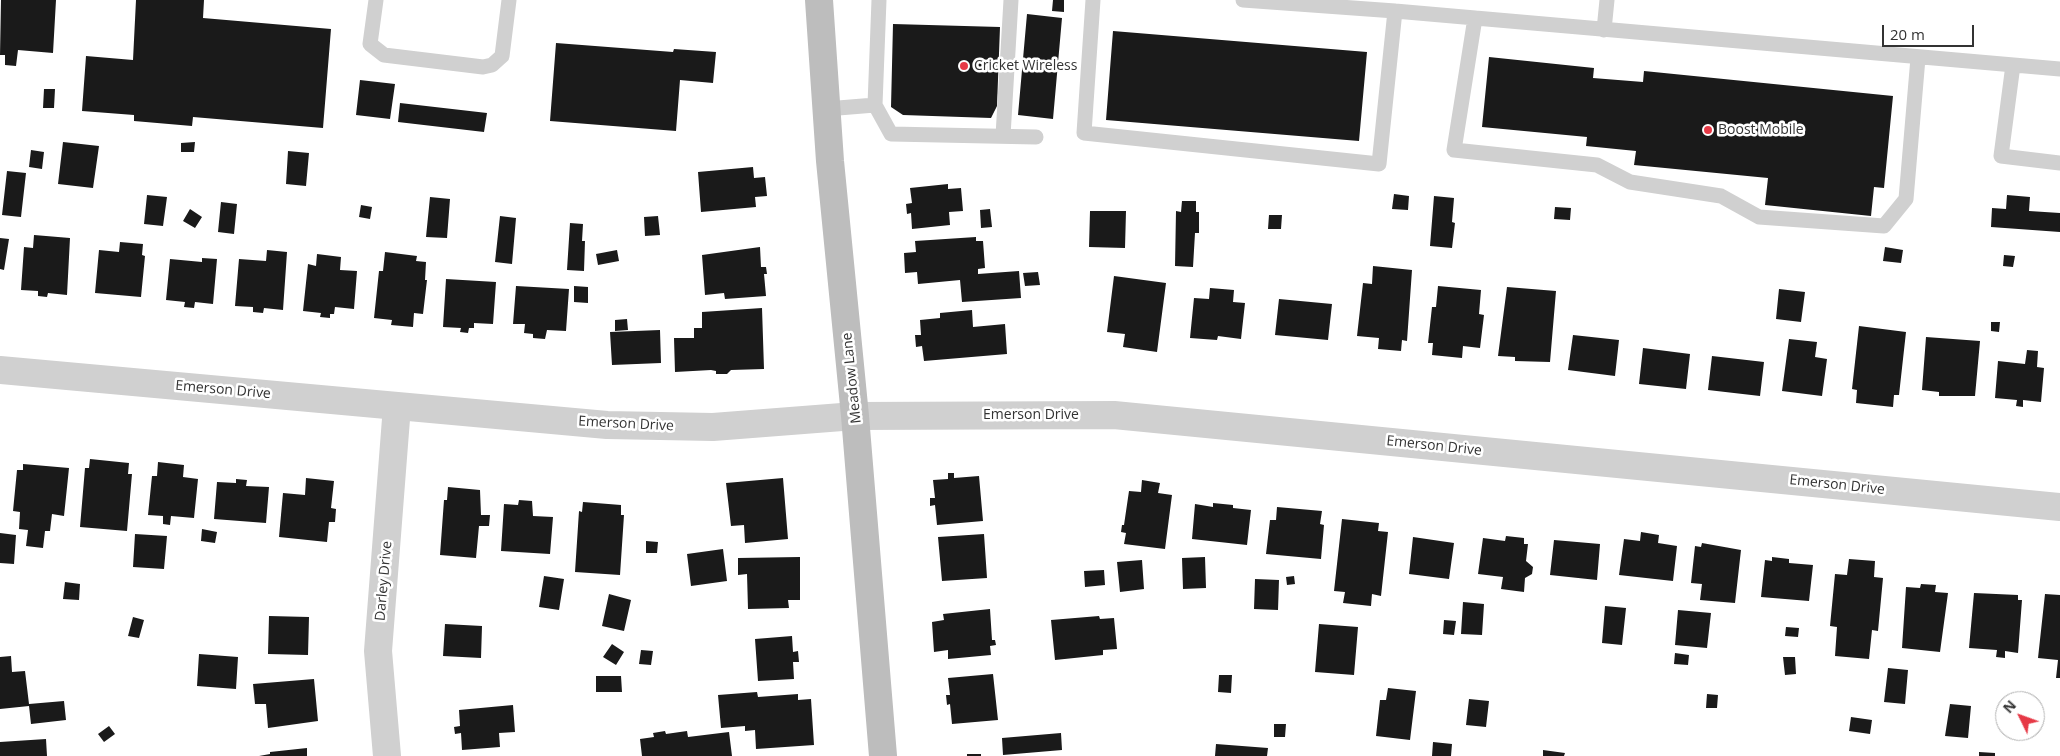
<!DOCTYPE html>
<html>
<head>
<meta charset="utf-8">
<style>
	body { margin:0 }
	#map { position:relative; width:2060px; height:756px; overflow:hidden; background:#fff; font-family:"Open Sans",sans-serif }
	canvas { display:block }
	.north { position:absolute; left:1995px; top:691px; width:50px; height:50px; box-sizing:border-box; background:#fff; border:1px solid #adadad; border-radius:50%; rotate:312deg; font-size:14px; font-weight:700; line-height:20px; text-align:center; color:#333 }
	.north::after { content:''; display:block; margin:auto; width:18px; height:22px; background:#e63946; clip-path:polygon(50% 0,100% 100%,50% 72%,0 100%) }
	.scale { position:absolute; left:1882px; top:25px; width:92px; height:22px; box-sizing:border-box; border:2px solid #333; border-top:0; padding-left:6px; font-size:15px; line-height:18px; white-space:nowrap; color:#333; -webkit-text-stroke:4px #fff; paint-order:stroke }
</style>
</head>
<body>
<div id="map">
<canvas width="2060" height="756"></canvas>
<div class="north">N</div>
<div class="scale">20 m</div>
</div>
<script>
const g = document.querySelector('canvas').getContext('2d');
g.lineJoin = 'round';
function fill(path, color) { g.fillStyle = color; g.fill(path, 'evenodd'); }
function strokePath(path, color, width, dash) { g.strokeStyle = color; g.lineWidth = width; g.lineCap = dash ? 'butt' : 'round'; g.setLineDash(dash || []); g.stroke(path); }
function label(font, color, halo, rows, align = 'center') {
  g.font = font + ' "Open Sans",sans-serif'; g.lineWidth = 5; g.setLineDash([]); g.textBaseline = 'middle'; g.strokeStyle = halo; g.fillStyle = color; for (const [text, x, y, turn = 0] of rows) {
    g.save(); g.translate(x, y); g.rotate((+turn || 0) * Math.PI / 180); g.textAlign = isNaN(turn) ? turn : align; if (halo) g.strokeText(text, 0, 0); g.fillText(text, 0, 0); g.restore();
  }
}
const building = new Path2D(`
	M1,0H56L53,53L18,50L16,66L5,65V55H0Z
	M136,0H204L203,18L331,29L323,128L193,117L192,126L134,121V115L82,111L86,56L133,60Z
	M1053,0H1064V12L1052,11Z
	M1027,14L1062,18L1053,119L1018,115Z
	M893,24L1000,27L997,106L991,118L903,115L891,107Z
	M1113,31L1367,52L1359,141L1106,120Z
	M556,43L673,52L674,49L716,52L713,83L680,80L676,131L550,121Z
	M1489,57L1594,68L1593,78L1643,82L1644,71L1893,96L1884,188L1874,187L1871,216L1765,205L1768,178L1634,165L1636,151L1586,146L1587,137L1482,127Z
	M360,80L395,84L390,119L356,115Z
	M44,89H55L54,108H43Z
	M400,103L487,113L484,132L398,122Z
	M63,142L99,146L93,188L58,184Z
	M195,142L194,152H181V143Z
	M31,150L44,152L42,169L29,167Z
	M288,151L309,153L306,186L286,184Z
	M753,167L754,178L765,177L767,196L755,197L756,207L701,212L698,172Z
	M7,171L26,173L21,217L2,215Z
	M948,184V189L961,188L963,211L949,212L950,225L912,229L911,213L907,214L906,204L912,203L910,188Z
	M1394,194L1409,196L1408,210L1392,209Z
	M147,195L167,197L163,226L144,224Z
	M2007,195L2030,197L2029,211L2060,213V232L1991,227L1992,208L2006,209Z
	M1434,196L1454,198L1452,222L1455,223L1452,248L1430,246Z
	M430,197L450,199L447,238L426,237Z
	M1182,201H1196V212H1199V233H1195L1193,267L1175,266L1176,211L1181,212Z
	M221,202L237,204L234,234L218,232Z
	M361,205L372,207L370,219L359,217Z
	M1555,207L1571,208L1570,220L1554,219Z
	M190,209L202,217L195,228L183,221Z
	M990,209L992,227L981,228L980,210Z
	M1090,211H1126L1125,248L1089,247Z
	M1269,215H1282L1281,229H1268Z
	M500,216L516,218L512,264L495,262Z
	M658,216L660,235L645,236L644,217Z
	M570,223L583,224L582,241H585L584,271L567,270Z
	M34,235L70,238L67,295L48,293L47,297L38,296V291L21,290L24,247L33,248Z
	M976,237V241H983L985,268L978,269V274L1019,271L1021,298L962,302L960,280L918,284L917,272L905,273L904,253L916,252L915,241Z
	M0,238L9,239L4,270L0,269Z
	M120,242L143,244L142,255L145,256L141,297L95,293L99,250L119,252Z
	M760,247L761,267H766L767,274H764L766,296L725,299L724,293L705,295L702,255Z
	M1885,247L1903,250L1901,263L1883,261Z
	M267,250L287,252L283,310L264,308L263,313L253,312V307L235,306L239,259L266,261Z
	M617,250L619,261L598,265L596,254Z
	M385,252L417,256L416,261L426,262L425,280H427L423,314L414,313L413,327L391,325L392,320L374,318L379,271H383Z
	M317,254L341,257L340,270L357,271L354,309L335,307L334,314H330V318L320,317L321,313L303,311L308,264L316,266Z
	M2004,255L2015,256L2013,267L2003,266Z
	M202,258L217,259L213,304L195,302L194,308L184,307L185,302L166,300L170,259L202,262Z
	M1373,266L1412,270L1407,341L1402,340L1401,351L1378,349L1379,338L1357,336L1363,283L1372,284Z
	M1038,272L1040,285L1025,286L1023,273Z
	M1114,276L1166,283L1157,352L1123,347L1125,334L1107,332Z
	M446,279L496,282L493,324L474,323V328H469L468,333L460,332L461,328L443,327Z
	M516,286L569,289L566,331L547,330L545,339L533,338V334L524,333L525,324H513Z
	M574,286L588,287V303L574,302Z
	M1438,286L1481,290L1479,314L1484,315L1480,348L1463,346L1462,358L1432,355L1433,343H1428L1432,307H1436Z
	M1507,287L1556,291L1550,362L1515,361V357L1498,356Z
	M1210,288L1234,290L1233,302L1245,303L1241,339L1218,336L1217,340L1190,338L1194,298L1209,299Z
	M1779,289L1805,292L1801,322L1776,319Z
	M1279,299L1332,304L1328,340L1275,335Z
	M762,308L764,369L731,370L727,374H716V371L711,370L675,372L674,338H694V328H702V312Z
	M972,310L973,327L1005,324L1007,354L924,361L922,346L916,347L915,335H921L920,320L940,318V313Z
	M627,319L628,330L615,331V320Z
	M1991,322H2000L1999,332L1991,331Z
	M1859,326L1906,332L1899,395H1894L1893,407L1856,403L1857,390L1852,389Z
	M660,330L661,363L612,365L610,332Z
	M1573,335L1619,340L1615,376L1568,370Z
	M1926,337L1980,341L1975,396H1939V392L1922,390Z
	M1789,339L1817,342L1815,357L1827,359L1822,396L1782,391Z
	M1643,348L1690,354L1686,389L1639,384Z
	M2027,350L2038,351L2037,367L2044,368L2041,402L2023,400V407L2016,406L2017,400L1995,398L1998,361L2025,364Z
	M1712,356L1764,362L1760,396L1708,390Z
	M90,459L129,463L128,474H132L127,531L80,527L85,468H89Z
	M158,462L184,465L183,477L198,479L194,518L171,516L170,525L163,524V516L148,515L152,476H157Z
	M23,464L69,468L64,516L52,514L50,531H45L43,548L26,546L28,530L19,529L20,512L13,511L17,470H23Z
	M948,473H954V478L979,476L983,521L937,525L935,505L930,506V498H935L933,480L948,479Z
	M306,478L334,481L331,508L336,509L335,522H329L327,542L279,537L283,493L305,495Z
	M783,478L788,539L745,543L744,525L731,526L726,483Z
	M236,479L247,480L246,486L269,487L266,523L214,519L217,482L236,483Z
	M1142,480L1160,483L1158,493L1172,495L1165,549L1124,544L1126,533L1121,532L1122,525H1124L1129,491L1141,492Z
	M448,487L480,490L481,515H490L489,526H479L476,558L440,555L444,500H447Z
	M519,500L532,501L533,516L553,517L550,554L501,551L504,504L518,505Z
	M583,502L621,505V515H624L620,575L575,572L579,511L582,512Z
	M1213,503L1233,505V508L1251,510L1247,545L1192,539L1195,504L1213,507Z
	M1277,507L1322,511L1320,524L1324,525L1321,559L1266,554L1270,520H1276Z
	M1342,519L1379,523L1378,531L1388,532L1381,596L1372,594L1371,606L1343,603L1345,592L1334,591Z
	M202,529L217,532L215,543L201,541Z
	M1641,532L1659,535L1658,543L1677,546L1673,581L1619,575L1624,539L1640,541Z
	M0,533L16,535L14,564L0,563Z
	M135,534L167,536L164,569L133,567Z
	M984,534L987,578L942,581L938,537Z
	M1506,536L1524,538V544H1528L1526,561L1533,567L1532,574L1525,578L1524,592L1501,589L1503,577L1478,574L1483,538L1505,541Z
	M1413,537L1454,543L1449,579L1409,574Z
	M1554,540L1600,544L1597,580L1550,575Z
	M646,541L658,542L657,553H646Z
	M1702,543L1741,550L1735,603L1700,600L1702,584L1691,583L1695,546L1701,547Z
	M723,549L727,581L691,586L687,554Z
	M800,557V600H788L789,608L748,609L747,574L738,575V558Z
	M1205,557L1206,588L1183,589L1182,558Z
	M1772,557L1789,559V563L1813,565L1809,601L1761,597L1765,560L1772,561Z
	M1849,559L1875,561L1874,577L1883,578L1878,631L1872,630L1869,659L1835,656L1837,627L1830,626L1835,574L1847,575Z
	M1142,560L1144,589L1120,592L1117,562Z
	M1104,570L1105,585L1085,587L1084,571Z
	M544,576L564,579L559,610L539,607Z
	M1294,576L1295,584L1287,585L1286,577Z
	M1255,579L1279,580L1278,610L1254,609Z
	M65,582L80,584L79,600L63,599Z
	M1921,584L1936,585L1935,592L1948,593L1940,652L1902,648L1906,587L1920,588Z
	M1974,593L2018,595V600H2022L2018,653L2005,651V658L1996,657L1997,650L1969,648Z
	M609,594L631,600L624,631L602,626Z
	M2045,594L2060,595V678H2056L2058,660L2038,658Z
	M1463,602L1484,604L1482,635L1461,634Z
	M1605,606L1626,608L1622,645L1602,643Z
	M990,609L992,640H995L996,645L990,646L991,655L948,659V650L934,652L932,622L944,620L943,614Z
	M1678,610L1711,613L1707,648L1675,645Z
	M269,616L309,617L308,655L268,654Z
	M1099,616L1100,619L1114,618L1117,649L1103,650V655L1055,660L1051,620Z
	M133,617L144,620L139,638L128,636Z
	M1444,620L1456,621L1454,635L1443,634Z
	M445,624L482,626L481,658L443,656Z
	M1319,624L1358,627L1354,675L1315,672Z
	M1786,627L1799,628L1798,637L1785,636Z
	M792,636L793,652L798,651L799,662H793L794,679L758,681L755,639Z
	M612,644L624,652L616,665L603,657Z
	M641,650L653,651L651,665L639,664Z
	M1675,653L1689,655L1688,665L1674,664Z
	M199,654L238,657L236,689L197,686Z
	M11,656L12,672L25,671L29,704L64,701L66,720L31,724L29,706L0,709V657Z
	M1783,657H1795L1796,674L1785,675Z
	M1888,668L1908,670L1905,704L1884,702Z
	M993,674L998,720L952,724L950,704L947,705L946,695H950L948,678Z
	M1219,675H1232L1231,693L1218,692Z
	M596,676H621L622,692H596Z
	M314,679L318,721L268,728L266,704H255L253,684Z
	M1388,688L1416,691L1410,740L1376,736L1380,700H1386Z
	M757,692L758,697L798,694V700L811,699L814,745L756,749L755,730L745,731V726L721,728L718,695Z
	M1707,694L1718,695L1717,708H1706Z
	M1469,699L1489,701L1486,727L1466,725Z
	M1950,704L1971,706L1968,738L1945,736Z
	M513,705L515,732L499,733L500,747L462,750L461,733L455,734L454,727L460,726L459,710Z
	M1851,717L1872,720L1870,734L1849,731Z
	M1274,724H1286L1285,737H1274Z
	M109,726L115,734L104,742L98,734Z
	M665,731L666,734L687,731L688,737L729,732L732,756H642L640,739L654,737L653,733Z
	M1061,733L1062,750L1003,755L1002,738Z
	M46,739L47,756H0V742Z
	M1433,742L1452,744L1451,756H1432Z
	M1216,744L1268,748L1267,756H1215Z
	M307,748V756H259L270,754V752Z
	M1543,750L1565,753L1564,756H1543Z
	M1979,752L1995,753V756H1979Z
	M967,754H981V756H967Z`);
const lane = new Path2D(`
	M376,0L370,44L384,55L483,67L492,65L502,56L509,0
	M1093,0L1084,133L1379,164L1395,11
	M1243,0L1395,11L2060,69
	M1475,18L1454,150L1597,165L1630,182L1721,196L1759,217L1884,226L1906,199L1918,58
	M1604,30L1607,0
	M2013,65L2001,156L2060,163
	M875,105L891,134L1036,137
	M826,109L875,105L879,0
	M1003,136L1011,0`);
const street = new Path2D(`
	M0,370L607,425L713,427L855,416L1114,415L2060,507
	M387,756L378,651L397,406`);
const secondary = new Path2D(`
	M819,0L830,161L855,416L883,756`);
const markers = [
	[964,66,5,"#e63946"],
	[1708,130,5,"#e63946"]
];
const poiNames = [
	["Cricket Wireless",974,66],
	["Boost Mobile",1718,130]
];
const streetNames = [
	["Meadow Lane",852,378,-96],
	["Emerson Drive",223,390,5],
	["Emerson Drive",1031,415],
	["Emerson Drive",626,424,3],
	["Emerson Drive",1434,446,6],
	["Emerson Drive",1837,485,6],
	["Darley Drive",384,581,-85]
];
fill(building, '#1a1a1a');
strokePath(lane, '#d0d0d0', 15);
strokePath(street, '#d0d0d0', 28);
strokePath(secondary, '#bdbdbd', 28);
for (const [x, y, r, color] of markers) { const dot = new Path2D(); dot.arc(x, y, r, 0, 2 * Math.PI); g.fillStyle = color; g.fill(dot); strokePath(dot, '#fff', 2); }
label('14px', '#333', '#fff', poiNames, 'left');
label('14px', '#333', '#fff', streetNames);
</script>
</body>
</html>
